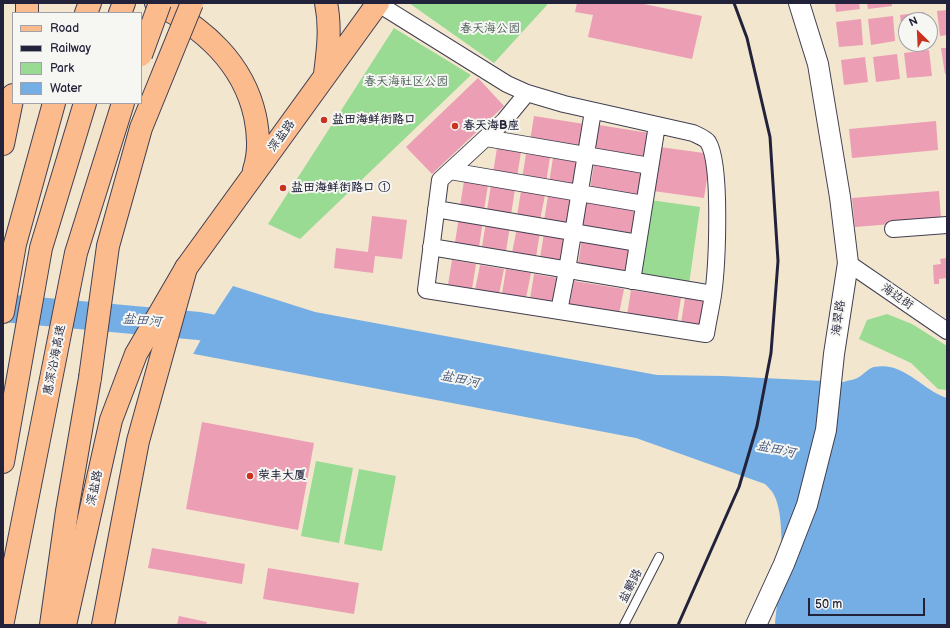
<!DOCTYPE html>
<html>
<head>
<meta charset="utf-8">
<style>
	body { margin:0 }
	#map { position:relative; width:950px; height:628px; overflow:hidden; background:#f2e6cf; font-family:"Balsamiq Sans",sans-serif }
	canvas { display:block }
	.frame { position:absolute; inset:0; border:4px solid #22223b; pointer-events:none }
	.legend { position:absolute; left:12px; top:12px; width:130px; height:92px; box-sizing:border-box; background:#f6f6f2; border:1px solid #a1a1a9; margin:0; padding:5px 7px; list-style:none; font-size:12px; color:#22223b }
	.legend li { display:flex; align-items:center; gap:8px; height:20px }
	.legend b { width:20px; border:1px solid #a1a1a9 }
	.north { position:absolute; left:898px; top:12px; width:40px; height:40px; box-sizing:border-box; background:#f6f6f2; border:1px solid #a1a1a9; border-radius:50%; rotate:336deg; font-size:11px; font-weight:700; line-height:16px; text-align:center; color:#22223b }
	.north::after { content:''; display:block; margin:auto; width:14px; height:18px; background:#c8321e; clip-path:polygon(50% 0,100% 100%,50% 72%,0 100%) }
	.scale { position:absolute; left:808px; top:598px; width:117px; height:18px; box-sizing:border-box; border:2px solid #22223b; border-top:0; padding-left:5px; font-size:12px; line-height:14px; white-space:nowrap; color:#22223b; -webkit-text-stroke:3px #f6f6f2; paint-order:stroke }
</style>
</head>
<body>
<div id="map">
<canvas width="950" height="628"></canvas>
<div class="frame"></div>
<ul class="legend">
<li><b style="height:5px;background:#fbbb8d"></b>Road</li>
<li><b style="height:5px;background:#22223b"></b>Railway</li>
<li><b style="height:11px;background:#99db92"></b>Park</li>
<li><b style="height:11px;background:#74aee4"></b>Water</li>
</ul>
<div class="north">N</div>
<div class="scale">50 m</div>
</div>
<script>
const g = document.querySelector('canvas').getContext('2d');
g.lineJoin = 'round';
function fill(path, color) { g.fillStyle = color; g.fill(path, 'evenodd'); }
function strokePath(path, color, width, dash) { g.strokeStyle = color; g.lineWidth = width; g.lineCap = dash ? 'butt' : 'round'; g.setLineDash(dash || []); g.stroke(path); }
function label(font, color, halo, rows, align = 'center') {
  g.font = font + ' "Balsamiq Sans","LXGW WenKai TC",sans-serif'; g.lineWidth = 4; g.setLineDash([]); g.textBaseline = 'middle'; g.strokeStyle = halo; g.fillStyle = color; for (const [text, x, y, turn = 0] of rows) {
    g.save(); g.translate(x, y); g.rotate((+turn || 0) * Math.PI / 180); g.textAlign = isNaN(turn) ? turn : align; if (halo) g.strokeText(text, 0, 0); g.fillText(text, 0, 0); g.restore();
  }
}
const green = new Path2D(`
	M409,3H546L547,5L494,63Z
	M394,28L471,75L300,239L268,224Z
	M650,200L700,207L689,284L639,277Z
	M887,314L912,324L947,346V390L938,389L911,363L859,339L867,320Z
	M316,461L353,468L339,543L301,536Z
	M359,469L396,476L382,551L344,544Z`);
const water = new Path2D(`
	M233,286L315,312L657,375L723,376L844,382C849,380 855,380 859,377C864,374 869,368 874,367C904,361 922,390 947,398V625H775C778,594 789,520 773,493C771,490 768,487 765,484L636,438L189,353Z`);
const pier = new Path2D(`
	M229,288L192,356L188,355V352Z`);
const river = new Path2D(`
	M3,308L199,326L243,334`);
const building = new Path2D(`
	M577,3H639L702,16L692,59L588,37L593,15L575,12Z
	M835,3H859L860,9L836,12Z
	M867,3H892V6L868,9Z
	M947,10V35L940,36L937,11Z
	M924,12L925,20H906V40L903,41L900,15Z
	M893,16L895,41L871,45L868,19Z
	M861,19L863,45L839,47L836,22Z
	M941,48H947V73L945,74Z
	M929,50L932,76L907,78L904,53Z
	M897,54L900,79L876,82L873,57Z
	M865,57L868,82L844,85L841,60Z
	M478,78L504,106L432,174L406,147Z
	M534,116L584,124L580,149L530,141Z
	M936,121L938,150L852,158L849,129Z
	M599,125L649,133L645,158L595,150Z
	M660,147L711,154L704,198L653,191Z
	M497,148L521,152L517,177L493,173Z
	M526,154L550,157L546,183L522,179Z
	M553,158L577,162L573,187L549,183Z
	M594,164L644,172L640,197L590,189Z
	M464,181L488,185L484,210L460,206Z
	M491,185L515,189L511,215L487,210Z
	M521,191L545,195L540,220L517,216Z
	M939,191L941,220L855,227L852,198Z
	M548,196L572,200L568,225L544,221Z
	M587,200L637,208L632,233L582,225Z
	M372,216L407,220L402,259L375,256L373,273L334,268L336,248L368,252Z
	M459,217L483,221L479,247L455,242Z
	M486,222L510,226L506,251L482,247Z
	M517,228L540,232L536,257L512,253Z
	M544,233L568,236L563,262L540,258Z
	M582,239L632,247L628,272L578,264Z
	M947,258V278L939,279V284H934L933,265L941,264L940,259Z
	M452,260L476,264L472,289L448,285Z
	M480,265L504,269L499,294L475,290Z
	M506,269L531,273L526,298L502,294Z
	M534,274L558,278L553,303L530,299Z
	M574,281L624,289L619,314L569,306Z
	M631,290L681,298L677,323L627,315Z
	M685,298L709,302L705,327L681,323Z
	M202,422L314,443L298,530L186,509Z
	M152,548L245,564L242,584L148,568Z
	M268,568L359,583L354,614L263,599Z
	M179,616L207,622L206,625H177Z`);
const service = new Path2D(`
	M624,625L659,557`);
const minor = new Path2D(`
	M377,3L507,84L527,93L564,104L693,133C697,135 705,138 708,142C722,164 717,267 713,295C711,308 708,321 706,334L426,290L440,180L504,121L527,93
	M486,138L650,166
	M450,171L644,204
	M436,209L638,243
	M893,229L947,225
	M431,247L713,294
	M848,263L947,331
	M632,281L657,125
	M559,311L567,270L593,111`);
const tertiary = new Path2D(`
	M756,625L784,564L807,505L826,430L834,354L848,263L840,197L818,64L799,3`);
const primary = new Path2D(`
	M156,3C203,28 243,62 255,116C259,135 260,152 254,170
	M27,13V3
	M325,74C328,50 331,27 326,3
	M3,144L13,95
	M65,625L111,420L136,354L186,268L378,3`);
const motorway = new Path2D(`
	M86,13L90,3
	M120,13L124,3
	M3,312L15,244L54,103
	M3,462L41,248L85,103
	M3,621L76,253L123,103
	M51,625L67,511L90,378
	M103,625L138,441L186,268`);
const rail = new Path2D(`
	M678,625L739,487L757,426L771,353L778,261L770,137L747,38L734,3`);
const motorwayBridge = new Path2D(`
	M141,55L160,3
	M90,378L108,246L141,128L192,3`);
const markers = [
	[324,120,4,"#c8321e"],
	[455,126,4,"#c8321e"],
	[283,188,4,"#c8321e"],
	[250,476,4,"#c8321e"]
];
const parkNames = [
	["春天海公园",490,29],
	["春天海社区公园",406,82]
];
const poiNames = [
	["盐田海鲜街路口",332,120],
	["春天海B座",463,126],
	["盐田海鲜街路口 ①",291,188],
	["荣丰大厦",258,476]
];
const streetNames = [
	["深盐路",282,136,-54],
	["海边街",897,297,34],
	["海翠路",839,318,-82],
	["惠深沿海高速",55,360,-79],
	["深盐路",95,488,-78],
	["盐鹏路",631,586,-63]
];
const waterNames = [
	["盐田河",142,321,5],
	["盐田河",460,380,12],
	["盐田河",776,450,12]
];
fill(green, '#99db92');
fill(water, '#74aee4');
fill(pier, '#f2e6cf');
strokePath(river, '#74aee4', 28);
fill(building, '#ec9eb5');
strokePath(service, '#413f51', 10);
strokePath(minor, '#413f51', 18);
strokePath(tertiary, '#413f51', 22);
strokePath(primary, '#413f51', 24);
strokePath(motorway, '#413f51', 24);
strokePath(service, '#fff', 8);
strokePath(minor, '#fff', 16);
strokePath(tertiary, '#fff', 20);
strokePath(primary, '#fbbb8d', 22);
strokePath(motorway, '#fbbb8d', 22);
strokePath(rail, '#22223b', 3);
strokePath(motorwayBridge, '#413f51', 24, []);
strokePath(motorwayBridge, '#fbbb8d', 22);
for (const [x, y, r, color] of markers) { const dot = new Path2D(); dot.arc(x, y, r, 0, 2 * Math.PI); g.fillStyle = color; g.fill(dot); strokePath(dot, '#f6f6f2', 1.5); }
label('12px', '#465a55', '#f6f6f2', parkNames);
label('bold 12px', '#22223b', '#f6f6f2', poiNames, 'left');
label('12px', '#22223b', '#f6f6f2', streetNames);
label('italic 13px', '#3f5376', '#f6f6f2', waterNames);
</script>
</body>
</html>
